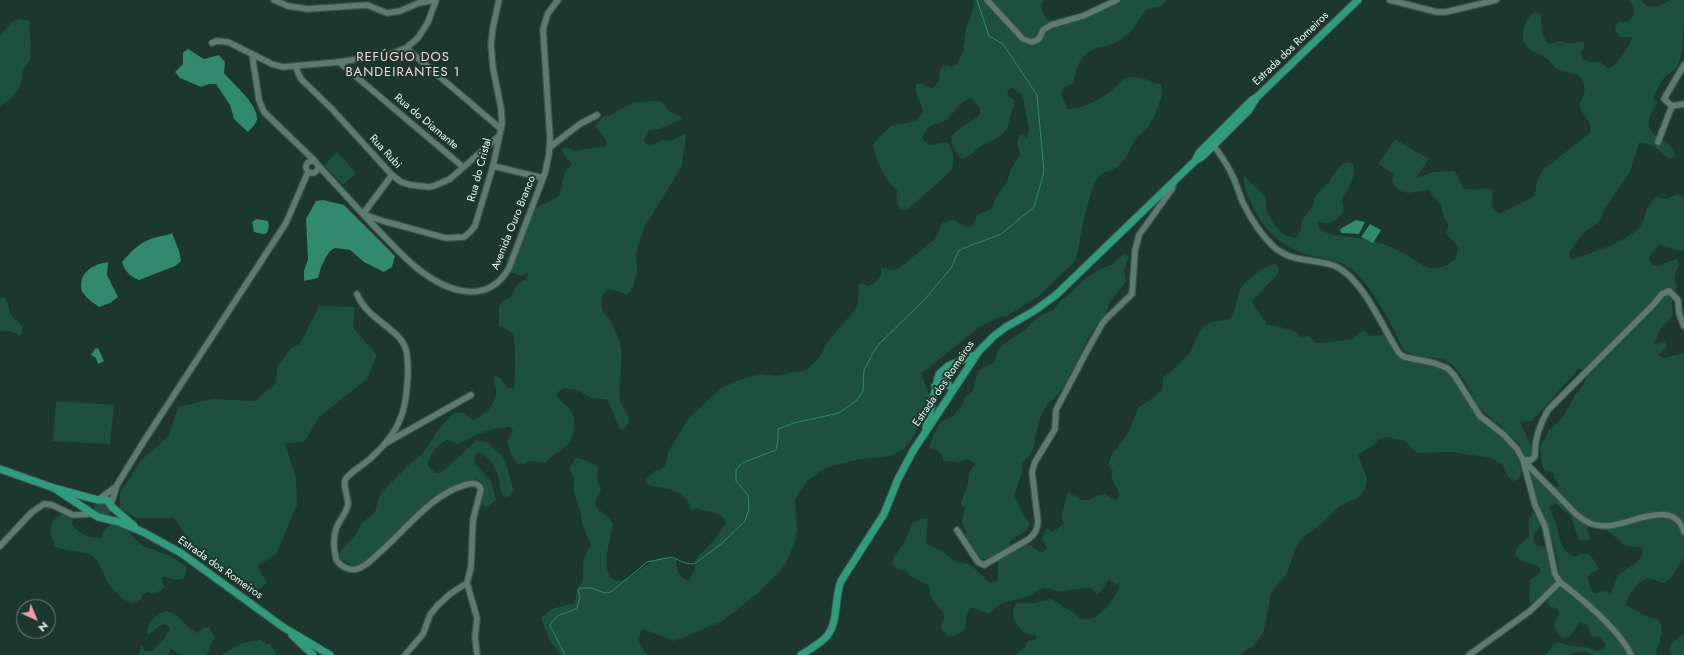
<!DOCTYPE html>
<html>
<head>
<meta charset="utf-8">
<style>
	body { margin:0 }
	#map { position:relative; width:1684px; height:655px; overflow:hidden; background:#1c372d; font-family:Jost,sans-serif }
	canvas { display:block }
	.north { position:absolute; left:16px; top:599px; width:40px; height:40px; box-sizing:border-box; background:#1c372d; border:1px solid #6e847b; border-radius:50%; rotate:136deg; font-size:11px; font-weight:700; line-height:16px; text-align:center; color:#e8f8f1 }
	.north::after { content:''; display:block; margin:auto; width:14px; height:18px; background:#f39aa9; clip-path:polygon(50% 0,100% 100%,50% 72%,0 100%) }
</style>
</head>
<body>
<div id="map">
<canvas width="1684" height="655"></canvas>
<div class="north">N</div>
</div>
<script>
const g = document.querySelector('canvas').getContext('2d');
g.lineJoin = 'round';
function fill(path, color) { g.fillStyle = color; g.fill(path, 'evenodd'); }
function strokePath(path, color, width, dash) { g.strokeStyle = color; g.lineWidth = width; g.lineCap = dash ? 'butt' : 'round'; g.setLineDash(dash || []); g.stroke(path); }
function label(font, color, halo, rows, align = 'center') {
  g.font = font + ' Jost,sans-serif'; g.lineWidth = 4; g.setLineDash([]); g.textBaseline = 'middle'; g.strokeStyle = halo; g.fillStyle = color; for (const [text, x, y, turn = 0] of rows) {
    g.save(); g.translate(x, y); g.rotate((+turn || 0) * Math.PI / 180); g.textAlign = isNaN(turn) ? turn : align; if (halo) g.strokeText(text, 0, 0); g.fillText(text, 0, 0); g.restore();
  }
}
const green = new Path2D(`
	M973,0H1043L1041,3C1041,11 1045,18 1051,23L1058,18L1085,13L1118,0H1167L1159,7L1147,9C1140,17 1136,28 1128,34C1123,37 1118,42 1112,44C1108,46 1104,46 1100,47C1081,51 1076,67 1074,83L1065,86L1061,94L1068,109C1083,109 1100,99 1112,90C1117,86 1120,81 1126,78C1131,76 1139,78 1144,79C1151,80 1154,85 1161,84L1162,93L1161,98L1155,115L1149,126L1135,139L1127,156L1119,166L1108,172L1102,173L1094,183L1085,214L1076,260L1039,296L1007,316L999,317L978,328L921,374L930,396V412L921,423L914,436L904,449L897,453L890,456L859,459L829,467L819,472L808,481L800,491L795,499L797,530L795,542L786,563L779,572L758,593L721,622L674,641L643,629C634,638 641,646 647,655H561L549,639L541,618L552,609L575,603L577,590L583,581V562L588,548L591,546L582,523L580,510L574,492V479L569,468L576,458C585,460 592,462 599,468C595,479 599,482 601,491L595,502L596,507L610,519L613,524C611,537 605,554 607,567C608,579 618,585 628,578C642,570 659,550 677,560C675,570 679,576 688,581C693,576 696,567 695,560L716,538L726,522C720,510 707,513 696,508L691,511C689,490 664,488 647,485L646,479L655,471L661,469L666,464L668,452L682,430L688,419L719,390L736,381L760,374L776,376L806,370L819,358L823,351L825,345L855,310L858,302L859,284L862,283L868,286L873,284L881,276V267L892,270L898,269L935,239L942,223L953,219L966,227H970L974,224L976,216L992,208L996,197L1007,183L1010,171L1020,155C1019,146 1015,141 1021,134H1024L1025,138H1027L1029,129L1023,98L1021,94L1018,93L1013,87L1007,91L1009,97L1014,100C1015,108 1011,111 1010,118C1009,120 1010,122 1009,124C1006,136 989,141 980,147C974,151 970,157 962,159C936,131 965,130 980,114V107L971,98C954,102 953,124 934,124L929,127L922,137L925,142L930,145L947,142C954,150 954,160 952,170L907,210H901L897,205V190C886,183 875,158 873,145L877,139L891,126L915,121L923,112C922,102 914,96 916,84L922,83L932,89L940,80L939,74L941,68L946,65L952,67L957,64L963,52L966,29L974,6Z
	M1629,0H1640L1647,6L1653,7L1660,6L1670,0H1684C1684,18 1684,51 1678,66C1674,71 1670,73 1666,76C1662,79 1654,94 1654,100L1658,102C1655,108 1650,114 1649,119C1645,139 1672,137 1675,156L1670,159C1660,152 1652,141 1639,143L1630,172L1604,210C1600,226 1595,223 1584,233C1578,238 1573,247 1569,253L1571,259C1585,257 1630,239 1639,228C1648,216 1642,208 1657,197L1667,199L1678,194L1684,198V250C1675,252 1669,246 1659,245L1651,254L1649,259L1652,265L1658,266L1676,259L1680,264C1676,272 1672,277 1677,286L1672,303L1673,315L1661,329L1653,345L1665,341L1667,347L1658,355L1664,358L1684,353V556C1678,566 1675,577 1664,583L1647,578C1637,582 1627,595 1625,605L1648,617L1657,619L1661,624L1662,633L1660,637L1661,642L1655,652L1659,655H1593C1581,649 1579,652 1568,655C1562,655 1552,655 1545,655L1554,644L1560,642L1565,645L1585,647L1597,651L1604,649L1605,643L1601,638L1590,635L1589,629L1586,624L1580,622L1569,637L1563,638L1557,634L1554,623L1560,612L1556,608L1550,607L1547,602L1554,591L1553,585C1544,590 1539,601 1529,603L1530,580L1539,574L1541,569C1532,562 1522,564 1515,555L1516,549L1529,537V518L1533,513H1539L1542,525C1536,530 1534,534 1534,542L1538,546L1545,547L1559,580C1561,568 1553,538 1547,528L1528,473L1532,469L1556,487L1560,486L1554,478V473L1545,471L1543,468L1540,447L1549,430L1563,417L1575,395L1583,386L1587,375L1584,369H1578L1574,374L1532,421L1520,422L1533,450L1531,456L1528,461L1519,444L1497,422L1496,423L1477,405L1465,381L1452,364L1442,359L1419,356L1404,351C1393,327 1371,283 1350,268C1338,260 1322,258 1309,255C1283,249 1263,229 1252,205C1248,195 1242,186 1244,176L1266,197V209L1275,226L1285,235L1295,238C1305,229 1299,227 1303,219C1305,215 1308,212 1311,209C1314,206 1313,201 1315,197C1318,192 1324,188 1328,183C1334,174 1337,168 1346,162L1353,164C1356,179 1349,187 1342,199L1344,212C1336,221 1329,226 1318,221V227C1331,238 1338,234 1352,237C1369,240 1384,243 1399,251C1410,257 1420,264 1431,269L1445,266L1456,259L1458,247L1446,233L1448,228V222L1444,218L1441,205L1428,190C1412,191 1402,199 1392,181L1394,174L1378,164L1395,139L1429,159L1415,179L1433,172L1453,171L1458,176L1463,188C1473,192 1482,186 1492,190C1494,196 1491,201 1492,208L1499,214L1531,198L1535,194L1537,181L1543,170L1591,132C1591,118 1583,117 1579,105C1585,94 1588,87 1579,76L1555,68L1548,59L1531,50L1523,41C1523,29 1524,18 1535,12L1541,15L1542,34L1549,44L1560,41L1572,44L1578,42H1584V48L1581,53L1582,59L1588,62H1600L1609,69C1616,66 1631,44 1632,37H1620L1616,32L1615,27L1619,22C1635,23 1638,11 1629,0ZM1556,504L1571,516L1578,539L1584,541L1590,539L1587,527C1615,522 1617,552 1639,546L1643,551C1641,566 1625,567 1617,577C1614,582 1614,589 1610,595L1606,591L1594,593C1590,588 1588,583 1588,576L1598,569C1596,562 1593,559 1588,554H1580L1575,557C1559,551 1560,537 1556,524C1554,518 1551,513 1550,506Z
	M19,19L29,21L31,47L30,53L31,58L23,70L22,80L18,90L10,99L0,106V36L12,22Z
	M658,101C665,103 666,109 671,112C675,115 679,114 682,119L659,129L649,130L645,138L644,142L650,146L663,140L670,141L682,135H686L682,166L644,228L636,253L637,272L634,284L630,292L626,295L618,291L608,289C601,293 601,300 602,308C602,312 607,316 610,320C614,326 616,334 619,340C625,359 618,380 620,399C622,414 638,416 622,431C614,422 615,409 606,399H594L577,390L564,388L559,391L557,396C561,402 568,406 572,412C576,420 574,439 567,445C560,451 552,454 546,463L529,461L524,464H518L511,454L507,442L513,431L509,427C486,428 477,436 457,444L448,439C438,444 428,455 428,466L436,473L442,472L477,440L489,443C493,450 500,452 504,459C507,464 511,484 514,490L510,496L505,497C499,491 500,486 499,479C496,467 489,456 478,452L474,457L475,464L491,481L496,499L488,507L482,505L481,499L485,488L482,482L477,479C456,483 405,524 389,540C380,548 374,560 362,564C354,567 345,562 339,557L341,550L354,537L362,523L375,512L379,497L383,491L411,463L424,452L437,431L450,416L457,412L463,413L473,420C484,417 496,404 496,392C496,386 493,382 494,376L500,378L507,388L514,389C515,381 516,340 513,334C510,330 503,327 499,326V306L504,300L510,298L518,284L526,279L529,273L521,276L509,271V264L506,260L512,251L520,244L525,238L532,212L539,206L556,198L560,194L564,174L572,163L567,159L562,151L563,148L565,147L576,151L605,146L607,143C605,135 599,133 595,126L602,117L610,115L632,103Z
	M337,152L356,173L343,185L324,165Z
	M1125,253L1129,257L1124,269L1126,282L1109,303L1108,309L1101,321L1098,322L1086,342L1080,360L1069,375L1068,381L1065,387L1059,392L1055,398L1049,402L1039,420L1033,449L1030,455L1022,463L1023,470L1014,495L1023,514L1030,524L1027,530L1010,541V549C1016,547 1025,542 1032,546C1036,549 1038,552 1043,552L1047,548L1042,539L1046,528L1053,532L1064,524L1061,517L1068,492L1082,500H1088L1099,495L1104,494L1116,500L1120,495L1111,477L1113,471L1108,465L1113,452L1117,449L1119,445L1127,435L1139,407L1150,400L1162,390L1163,377L1171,372L1190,353L1200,330L1205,326L1211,322L1230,319C1237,310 1235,302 1239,292C1242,282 1265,266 1275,263L1279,268L1278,274L1252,301C1255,311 1264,316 1267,325C1278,326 1294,329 1301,337L1309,336L1316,343L1331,342L1352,339L1363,330L1370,336L1385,335L1400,358L1409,362L1448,370L1478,413L1497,428L1517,452L1518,461L1522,472L1519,479L1513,481L1508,477L1503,465L1491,458L1451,452L1420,453L1413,450L1405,441L1387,437L1379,439L1374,445L1358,455L1367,478L1365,489L1357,498L1340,506L1322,523L1302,538L1295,549L1287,573L1271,593L1264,631L1253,647L1245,650L1241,655H1015L1024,648L1028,641L1035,640L1037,637L1036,635C1033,635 1029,635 1026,633C1016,628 1008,612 1017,603H1035L1051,599L1071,611L1081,619C1085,619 1090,619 1094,618C1104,612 1116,597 1120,586L1109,580L1102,590L1097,594L1090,587L1058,592L1052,589L1043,588L1026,597L1002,603L987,614L976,608H970C959,625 976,629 949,637L941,629L944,617L943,612L931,598L929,586C919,579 913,581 905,570C899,570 896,568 893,564V559L905,541L912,523C917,521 923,516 928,519L926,542L929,546L940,550L958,563L960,562L972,566L990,583L998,580V557L995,556L989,559H977L965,540L966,531L962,522L965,508L961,505V502L968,483L969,473L975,464L967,459L958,463L952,461L943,462V457C939,452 936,449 929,448L934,433L941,422L954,415L963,404L964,398L973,391L976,377L980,370L995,362C996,359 996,355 997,352C1000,345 1020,332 1027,329L1031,323L1041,315L1053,310L1062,299L1068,296L1085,279L1099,269L1111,265Z
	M0,298H4C10,304 8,307 10,314L23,327L21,336L10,331H0Z
	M319,306L355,307L353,328L377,355L367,379L320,416L304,442L285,443L296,479L297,505L276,554L257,566L267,583L257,591L232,575L224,574L205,560L192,545L174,518H136L120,508V493L141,460L169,436L178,407L212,399L255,401L276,383L277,367L291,348L300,344Z
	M56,401L114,405L110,444L53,441Z
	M96,503H105L111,507L110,513C106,518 100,515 95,512L94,506Z
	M62,514L68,515L73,519L72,525C80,534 88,538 101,538C104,530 109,522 119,525C127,527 133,539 140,544C143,547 160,552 165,554C173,557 180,562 187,567L184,578C175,583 170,576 162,577V583L165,586C159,592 155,596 147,592L142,596L141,599C139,600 136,603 134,603C130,604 128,601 125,600C118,595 110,587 106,579C102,571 101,564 94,557C86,550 60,552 53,545L55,543C46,535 51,518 62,514Z
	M166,611C182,613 183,628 198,633L203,628L209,627L215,637L206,655H181L171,649L169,655H139L141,646H143L144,651H152L164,639L170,629L168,625L162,624L148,635L147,633C147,622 156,615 166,611Z
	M1684,634V655H1671L1670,648L1671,643Z
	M261,640L266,644H270L277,655H221L243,643Z`);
const water = new Path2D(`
	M188,49L204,59L219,55L225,62L224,73C233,84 258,104 257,119C256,125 251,128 248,132L234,119L230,105L216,84H209L201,87L180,78L175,72L183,64V53Z
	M323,200L344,205L395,256L392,267L384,272L364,262L350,250L335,248L330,251L326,257L321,267L318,278L304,281V271L308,259L306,219L316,201Z
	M257,219L268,221L269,227L267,233L263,234L254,232L252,222Z
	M1356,220L1365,222L1359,234L1341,233L1340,229Z
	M1370,224L1381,230L1373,243L1361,237Z
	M172,233L179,251L181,261L175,266L139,280C129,276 125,271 122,262C131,251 142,240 157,237C163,235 167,236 172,233Z
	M108,262L107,275L118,297L110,303L99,307C94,303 87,299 84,294C81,291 81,288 81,285C82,270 95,264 108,262Z
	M98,348L104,361L98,364L96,358L91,355L95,349Z`);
const stream = new Path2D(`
	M565,655L550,625C558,611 566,615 577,608L580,597L578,590L580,588H591L605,593L611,592L647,562L672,557L685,563L694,564L721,544L745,521L749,509L748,495L736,481V470L742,463L776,450L778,440V429L794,423L839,413L857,400L863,391L864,370L872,355L878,345L925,299L951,268L959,250L1001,234L1034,207L1044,172L1037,95L1003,44L989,36L977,0`);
const minor = new Path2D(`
	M274,0L288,6L308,9L367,5L387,13L400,11L419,3L436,0
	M987,0L1023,39L1032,42L1039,39L1043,30L1051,25L1083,16L1117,0
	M1390,0L1437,12H1446L1496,0
	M212,43L216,41L228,42L272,64L283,67L339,62L390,54L406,48L418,38L428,22L436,0
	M406,48L501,129
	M252,54L259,100L264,112L315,161
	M339,62L463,167
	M1684,65L1664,99L1672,106L1684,104
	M295,66L301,79L332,109L391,174L401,182L411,185L429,187L434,186L450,179L499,136
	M1658,142L1672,106
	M1212,143C1220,154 1228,165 1233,177C1237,185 1239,194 1243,203C1250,217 1262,236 1274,247C1292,263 1314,258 1335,266C1363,278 1383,329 1399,353L1404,357L1434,363L1447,368L1454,375L1480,416L1504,435L1517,449L1523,460L1535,505L1545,526L1555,574L1560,582C1582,599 1620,630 1631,655
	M550,147L580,124L597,115
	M306 167a6 6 0 1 1 12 0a6 6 0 1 1-12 0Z
	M318,165C338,187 357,208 378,230C391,243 403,257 417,268C445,291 487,307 509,268L545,173L549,154L550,138L543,29L548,13L558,0
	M493,166L543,178
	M392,175L363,214L383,221L446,238L464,237L470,232L475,226L493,166L502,124L501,108L493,68L491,44L493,27L499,0
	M357,294C367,320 401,329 406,350C410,366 407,402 401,417C396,431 384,446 373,456C367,463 348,473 345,480C343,487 348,496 348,504C347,513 339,520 336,529C333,538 334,550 336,559C340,566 348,571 357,569C365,567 373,559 379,553C406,530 430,495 465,485C472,483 478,482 481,489L473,520L471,567L467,583L450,594L437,606L430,615L423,634L405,655
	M386,443L471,395
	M1523,460H1531L1535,456C1534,439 1540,424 1548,410L1654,304L1662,294L1669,291L1678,300L1679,313L1684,326
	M1523,460L1577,515C1585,522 1593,526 1605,526C1627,527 1674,496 1684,532
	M98,500L114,488
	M111,504L117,485L144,441L286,223L308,172
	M957,530L978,562L984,565L1029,539C1035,534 1037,530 1038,522L1032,472L1035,462L1055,429L1056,410L1088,349L1102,324L1107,318L1132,294L1135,251L1139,235L1172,189L1175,180
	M0,546L32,512L44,504L52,505L73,515L92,514
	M467,583L477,618L475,637L477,655
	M1469,655L1530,611L1560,582`);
const major = new Path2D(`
	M1195,161L1199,153L1251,101L1257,97L1358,0
	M935,386L942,382L945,381L953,390
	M926,428L939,374L948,366L975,355
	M0,469L54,488L98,500H107L112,507L134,526
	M54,488L98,517L119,522L143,532L181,553L283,627L330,655
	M292,635L313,655
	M801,655C810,649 820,644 827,636C839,621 834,598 841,581L884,514L898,479L913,451L979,351L994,336L1006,327L1034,311L1056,295L1195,161L1203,156L1249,110L1257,97`);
const streetNames = [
	["Estrada dos Romeiros",1291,49,-44],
	["Rua do Diamante",426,122,40],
	["Rua Rubi",385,152,47],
	["Rua do Cristal",480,170,-75],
	["Avenida Ouro Branco",514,223,-68],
	["Estrada dos Romeiros",944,384,-56],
	["Estrada dos Romeiros",220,568,35]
];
const quarterNames = [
	["REFÚGIO DOS",403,58],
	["BANDEIRANTES 1",403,73]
];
fill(green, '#1e503f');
fill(water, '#318a6e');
strokePath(stream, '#318a6e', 1);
strokePath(minor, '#3a524a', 8);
strokePath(major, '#3a524a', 9);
strokePath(minor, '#5e7b6f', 5.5);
strokePath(major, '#309b7d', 7);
label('11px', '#e8f8f1', '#1c372d', streetNames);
g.letterSpacing = '1px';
label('13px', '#f9d6db', '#1c372d', quarterNames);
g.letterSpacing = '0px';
</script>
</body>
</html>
